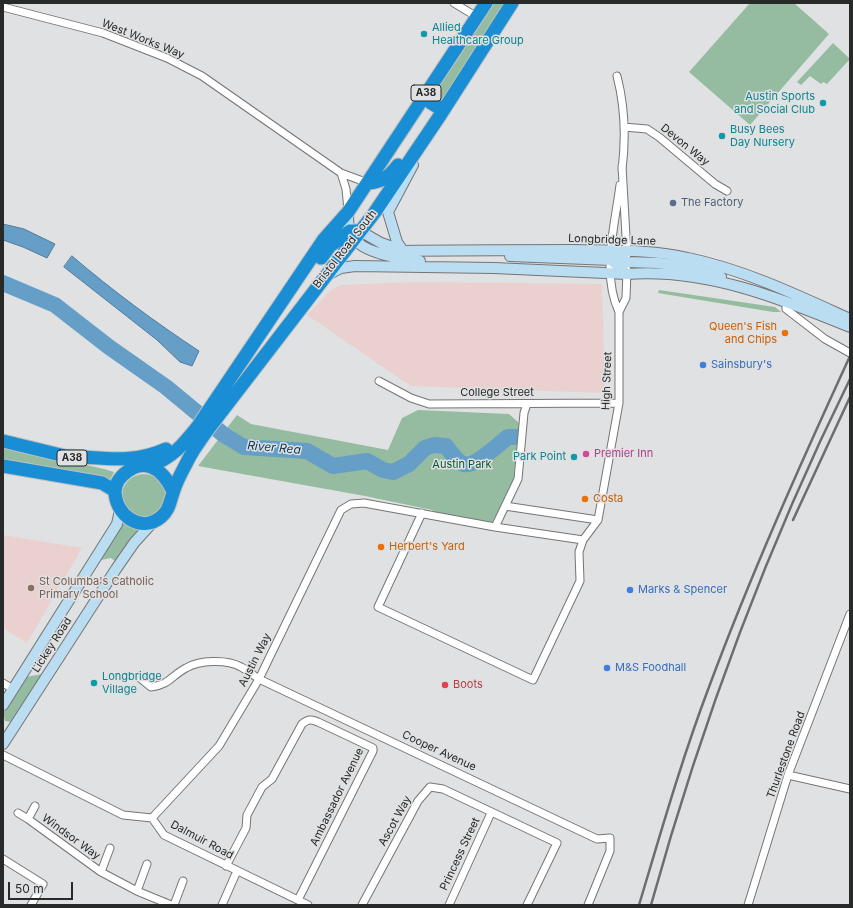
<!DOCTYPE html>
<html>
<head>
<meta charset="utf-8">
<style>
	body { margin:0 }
	#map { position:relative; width:853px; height:908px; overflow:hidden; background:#e0e1e2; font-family:Inter,sans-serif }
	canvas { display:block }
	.frame { position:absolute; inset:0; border:4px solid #282929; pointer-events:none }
	.scale { position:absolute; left:8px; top:882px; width:65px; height:18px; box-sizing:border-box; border:2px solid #282929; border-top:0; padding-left:5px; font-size:12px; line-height:14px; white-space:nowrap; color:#282929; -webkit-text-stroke:3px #e0e1e2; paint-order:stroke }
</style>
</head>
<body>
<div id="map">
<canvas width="853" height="908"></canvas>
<div class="frame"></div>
<div class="scale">50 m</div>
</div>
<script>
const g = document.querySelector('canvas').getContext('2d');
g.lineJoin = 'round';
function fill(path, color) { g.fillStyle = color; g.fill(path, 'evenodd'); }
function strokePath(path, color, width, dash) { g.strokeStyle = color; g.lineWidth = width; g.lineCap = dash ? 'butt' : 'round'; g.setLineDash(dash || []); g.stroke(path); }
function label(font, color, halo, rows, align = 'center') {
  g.font = font + ' Inter,sans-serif'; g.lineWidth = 3; g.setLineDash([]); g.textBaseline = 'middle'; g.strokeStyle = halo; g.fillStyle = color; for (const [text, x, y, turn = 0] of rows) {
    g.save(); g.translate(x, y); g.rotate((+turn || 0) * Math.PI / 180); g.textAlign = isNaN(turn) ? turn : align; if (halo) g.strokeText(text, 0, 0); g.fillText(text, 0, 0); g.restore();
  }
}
const education = new Path2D(`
	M416,282L602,284L605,393L411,386L307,315L331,290L341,285Z
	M3,535L82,548L27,643L3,628Z`);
const green = new Path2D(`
	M492,3H508L443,102L438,103L432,96Z
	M750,3H794L829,34L750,125L689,72Z
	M833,43L850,59L827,84L823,82L821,84L810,76L801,85L797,82Z
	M659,290L775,307L781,312H773L658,293Z
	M418,410L509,414L519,423L513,485L491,524L440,514L432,510L365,496L198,466L237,415L251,424L388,450L402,418Z
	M3,446L104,469L114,472L110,480L3,460Z
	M122 496a22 22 0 1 1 44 0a22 22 0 1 1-44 0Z
	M125,523L137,528V533L115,561L111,558L101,560L121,525Z
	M42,674L10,722L5,721L3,713L26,677Z`);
const water = new Path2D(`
	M3,224L24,229L55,244L47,258L23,247L3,240Z
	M72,256C113,291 155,322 199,351L192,366L180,362L157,340L64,267Z`);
const river = new Path2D(`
	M3,283L55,305L109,347L166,387L224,435L244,447L307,451L333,466L367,461L383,470L393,472L409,464L425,448L434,445L446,446C451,452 456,462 464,464C474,468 500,443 508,437H517`);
const street = new Path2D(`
	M454,3L477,17
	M3,7L103,33L167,58L202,76L341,173L368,183
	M617,76C625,107 626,138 622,170
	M624,127L647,129L659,137L715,184L727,191
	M622,166L627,254
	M341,173L346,189L348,210
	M786,301V309L825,339L850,353
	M619,312C601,274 615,225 620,185
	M379,381L411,398L429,404L619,403
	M505,506L598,520
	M422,513L378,607L533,680L580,581L579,552L583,540L598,520L619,403V312L626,298L627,270
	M495,527L518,479L524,413L527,404
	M140,678L151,687C169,685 171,676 186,668C199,660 227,659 241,667C247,670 253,675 259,679L597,839L610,838V851L588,905
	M3,683L13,689
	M3,755L123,815L152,818
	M788,775L850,789
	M18,813L28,819L35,806
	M152,818L219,746L259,679L341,510L351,504L364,503L495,527L583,540
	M152,818L164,835L308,905
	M28,819L101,872L137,891L171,905
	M3,859L43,884L31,905
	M226,866L246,828L247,815L262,787L272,779L302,724C308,719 311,719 318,722L373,748V751L298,900
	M101,872L110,848
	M137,891L147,864
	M174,905L183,881
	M222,905L237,871
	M362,905L418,801L430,787L443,789L557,843L527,905
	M449,905L491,813
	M748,905L788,775L850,614`);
const secondary = new Path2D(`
	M348,212C348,221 348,229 353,237C363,254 403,259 420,261
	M360,231L381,243L403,251C460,250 517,250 573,250C612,251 650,249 688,258C745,270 797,295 850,319
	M611,250L627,262L658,263L682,266L721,277
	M403,251L397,242L388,212L413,165
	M510,256L611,260L627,274
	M327,275L341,268L355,266L494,268L627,274C705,268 780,298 850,327
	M3,705L117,524L120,510
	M3,744L116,569L134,543L153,522`);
const highway = new Path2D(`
	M425,95L431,103L439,108L446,106
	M368,183C383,182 389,176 398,165
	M321,258L330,246L350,231H360
	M3,441L73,458
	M65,456C102,457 131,465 166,449
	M3,466L102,483L115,491
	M150,466C173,457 182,446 198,426L324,239L348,212L486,3
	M173,491C168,481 162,471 151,467C136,461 116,476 115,491C115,515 141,534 161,517C170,510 170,500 174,490C177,480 183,470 188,460C193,450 200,441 206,432L375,212L441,114L512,3`);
const rail = new Path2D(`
	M793,520L850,397
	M639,905C661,832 682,758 709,687C751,574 800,465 850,356
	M651,905C701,725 767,547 850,379`);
const markers = [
	[424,34,4,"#0f9aa8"],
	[823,103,4,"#0f9aa8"],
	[722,136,4,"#0f9aa8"],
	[673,203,4,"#5c6f8a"],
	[785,333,4,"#e8710a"],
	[703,365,4,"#3f7fe0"],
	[586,454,4,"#d1479c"],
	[574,457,4,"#0f9aa8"],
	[585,499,4,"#e8710a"],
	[381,547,4,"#e8710a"],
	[31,588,4,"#8d6e63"],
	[630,590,4,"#3f7fe0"],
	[607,668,4,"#3f7fe0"],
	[94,683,4,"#0f9aa8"],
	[445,685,4,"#e0444e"]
];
const shields = [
	[426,93,30],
	[72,458,30]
];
const shieldNames = [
	["A38",426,93],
	["A38",72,458]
];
const cultureNames = [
	["Allied",432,28],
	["Healthcare Group",432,41],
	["Austin Sports",815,97,"right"],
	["and Social Club",815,110,"right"],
	["Busy Bees",730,130],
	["Day Nursery",730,143],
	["Park Point",566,457,"right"],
	["Longbridge",102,677],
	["Village",102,690]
];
const streetNames = [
	["West Works Way",143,39,22],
	["Devon Way",685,145,39],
	["Longbridge Lane",612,240,2],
	["Bristol Road South",345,249,-52],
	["High Street",607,381,-88],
	["College Street",497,393],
	["Lickey Road",52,645,-57],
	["Austin Way",255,660,-63],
	["Cooper Avenue",439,751,25],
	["Thurlestone Road",786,755,-70],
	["Ambassador Avenue",337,797,-64],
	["Ascot Way",395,821,-61],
	["Windsor Way",71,837,36],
	["Dalmuir Road",202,840,28],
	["Princess Street",460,854,-65]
];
const serviceNames = [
	["The Factory",681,203]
];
const foodNames = [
	["Queen's Fish",777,327,"right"],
	["and Chips",777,340,"right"],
	["Costa",593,499],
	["Herbert's Yard",389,547]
];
const shopNames = [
	["Sainsbury's",711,365],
	["Marks & Spencer",638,590],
	["M&S Foodhall",615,668]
];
const hotelNames = [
	["Premier Inn",594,454]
];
const parkNames = [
	["Austin Park",462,465]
];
const educationNames = [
	["St Columba's Catholic",39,582],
	["Primary School",39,595]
];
const healthNames = [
	["Boots",453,685]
];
const waterNames = [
	["River Rea",274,448,5]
];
fill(education, '#ead0ce');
fill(green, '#95bca1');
fill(water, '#659ec7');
strokePath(water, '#537b98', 1);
strokePath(river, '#659ec7', 16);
strokePath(street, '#757576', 9);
strokePath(secondary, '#757576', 12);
strokePath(highway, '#bebfbf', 15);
strokePath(street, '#fff', 7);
strokePath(secondary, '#baddf2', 10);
strokePath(highway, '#1a8ed5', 13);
strokePath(rail, '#6c6d6d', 2.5);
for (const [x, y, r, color] of markers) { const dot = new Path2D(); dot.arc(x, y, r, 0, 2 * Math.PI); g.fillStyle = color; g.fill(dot); strokePath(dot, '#e0e1e2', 1.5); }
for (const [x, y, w] of shields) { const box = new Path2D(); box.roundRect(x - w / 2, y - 8, w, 16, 3); g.fillStyle = '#e0e1e2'; g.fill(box); strokePath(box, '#282929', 1); }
label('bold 10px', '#282929', null, shieldNames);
label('11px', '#0d838f', '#e0e1e2', cultureNames, 'left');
label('11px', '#282929', '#e0e1e2', streetNames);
label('11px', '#4e5e75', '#e0e1e2', serviceNames, 'left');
label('11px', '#c56008', '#e0e1e2', foodNames, 'left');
label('11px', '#366cbe', '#e0e1e2', shopNames, 'left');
label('11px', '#b23c85', '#e0e1e2', hotelNames, 'left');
label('11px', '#08542f', '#e0e1e2', parkNames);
label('11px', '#785e54', '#e0e1e2', educationNames, 'left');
label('11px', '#be3a42', '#e0e1e2', healthNames, 'left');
label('italic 12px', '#063652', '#e0e1e2', waterNames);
</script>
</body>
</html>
